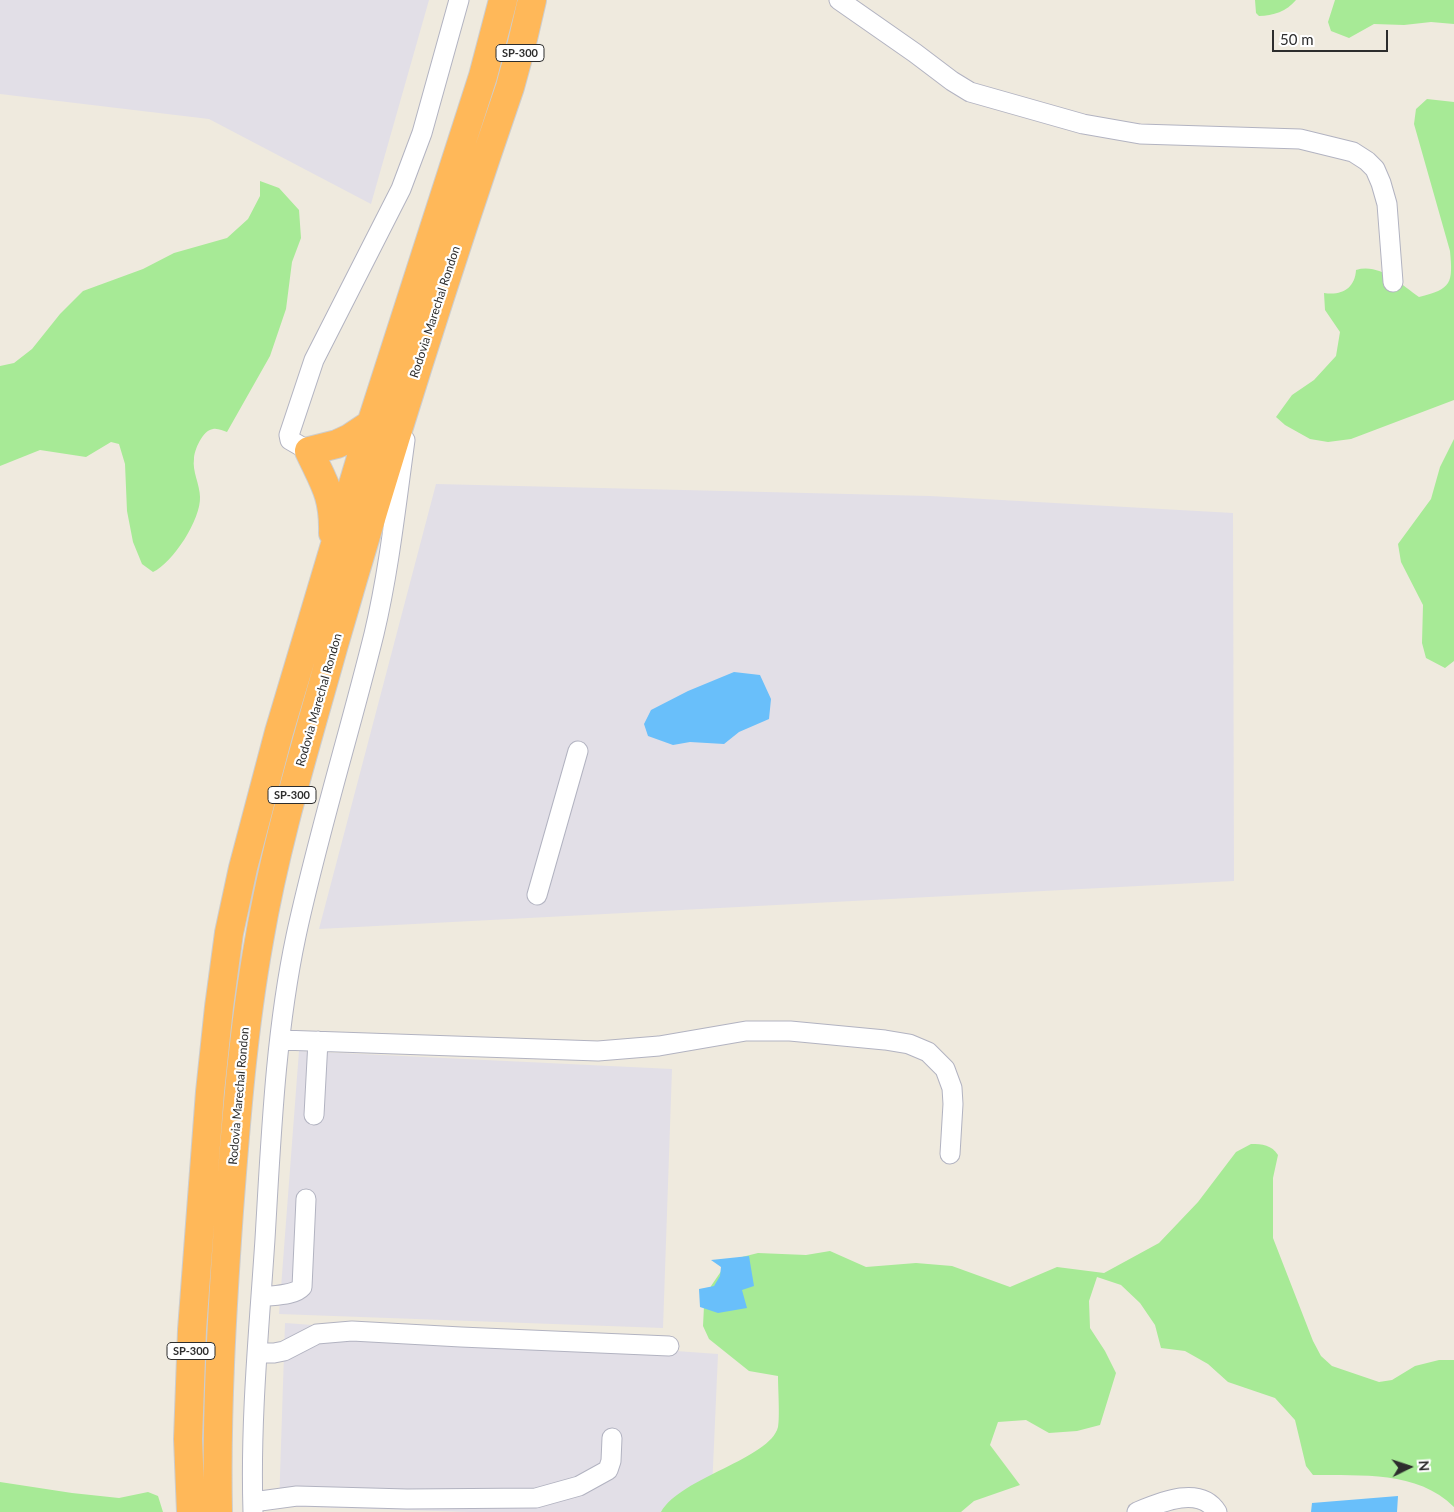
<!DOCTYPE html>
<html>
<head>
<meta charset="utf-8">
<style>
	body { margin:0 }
	#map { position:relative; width:1454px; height:1512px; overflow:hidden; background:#efeade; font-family:Lato,sans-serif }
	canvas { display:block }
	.north { position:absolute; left:1384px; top:1442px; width:50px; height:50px; -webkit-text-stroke:4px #fff; paint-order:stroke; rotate:86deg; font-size:14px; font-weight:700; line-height:20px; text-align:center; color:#2d2d2d }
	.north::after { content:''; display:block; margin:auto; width:18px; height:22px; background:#2d2d2d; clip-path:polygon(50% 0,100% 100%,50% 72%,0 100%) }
	.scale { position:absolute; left:1272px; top:30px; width:116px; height:22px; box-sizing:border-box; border:2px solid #2d2d2d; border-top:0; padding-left:6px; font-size:15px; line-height:18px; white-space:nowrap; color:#2d2d2d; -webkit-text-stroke:4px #fff; paint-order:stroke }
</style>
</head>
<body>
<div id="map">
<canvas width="1454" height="1512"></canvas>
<div class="north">N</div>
<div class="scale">50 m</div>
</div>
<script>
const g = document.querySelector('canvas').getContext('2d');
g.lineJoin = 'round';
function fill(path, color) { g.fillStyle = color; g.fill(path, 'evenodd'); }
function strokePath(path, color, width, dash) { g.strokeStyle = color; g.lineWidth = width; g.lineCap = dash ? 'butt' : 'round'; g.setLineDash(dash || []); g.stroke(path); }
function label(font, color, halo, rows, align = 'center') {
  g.font = font + ' Lato,sans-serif'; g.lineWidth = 4.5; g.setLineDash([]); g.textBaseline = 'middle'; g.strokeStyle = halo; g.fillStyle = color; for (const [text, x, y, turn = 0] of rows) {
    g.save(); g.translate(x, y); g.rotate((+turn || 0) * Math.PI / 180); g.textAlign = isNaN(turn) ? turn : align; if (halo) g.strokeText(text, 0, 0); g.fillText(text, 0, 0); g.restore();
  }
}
const industrial = new Path2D(`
	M0,0H429L371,204L209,119L0,94Z
	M436,484L930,496L1233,513L1234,881L319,929Z
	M299,1051L672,1069L663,1328L279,1314Z
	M285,1323L718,1354L711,1512H470L279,1506Z`);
const green = new Path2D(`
	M1255,0H1296C1287,11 1273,16 1259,16L1256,13Z
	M1335,0H1454V24L1431,22L1404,25L1374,24L1349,38L1331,31L1328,22Z
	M1427,99L1454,102V400L1351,439L1328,442L1310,439L1285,425L1276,417L1292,395L1314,380L1336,356L1340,332L1325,310L1324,293C1342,296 1355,288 1356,270C1380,263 1400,284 1419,297C1452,289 1453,283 1450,251L1414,124L1416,109Z
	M260,181L279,188L299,210L301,238L292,262L286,309L270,356L227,432C223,431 218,428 213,429C203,430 194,450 194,459C192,471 200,485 200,497C201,519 173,563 153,572L142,564L133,542L127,511L125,464L119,444L111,442L86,457L40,450L0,466V366L14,363L32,349L60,314L83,291L143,269L174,253L227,238L248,219L260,196Z
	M1454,439V661L1445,668L1426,658L1422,643L1423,605L1401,562L1398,544L1431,499L1440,467Z
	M1251,1144C1262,1144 1272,1145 1278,1155L1273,1178V1238L1313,1341L1321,1356L1332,1366L1379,1382L1392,1380L1415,1366L1439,1360H1454V1507C1417,1470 1361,1476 1313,1475L1306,1466L1295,1420L1275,1398L1228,1382L1208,1364L1185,1351L1161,1348L1155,1325L1140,1303L1121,1285L1097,1277L1089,1301L1090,1328L1105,1351L1116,1373L1100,1425L1077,1431L1049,1433L1026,1420L998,1422L990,1445L1020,1485L974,1501L961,1512H661C681,1477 770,1459 778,1427C780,1417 778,1388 778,1376L749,1371L709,1339L703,1326L704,1306L711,1286L724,1267L738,1258L758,1253L806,1255L830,1251L866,1267L916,1263L952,1266L1010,1287L1057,1267L1104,1273L1159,1243L1198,1202L1236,1152Z
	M0,1482L72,1493L119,1498L148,1492L158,1496L163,1512H0Z`);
const water = new Path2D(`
	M734,672L760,675L771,699L769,719L739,732L724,744L690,742L673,745L648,736L644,724L651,710L688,691Z
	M749,1256L754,1286L742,1290L747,1308L718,1313L700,1307L699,1289L714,1286L720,1276L721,1267L711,1260Z
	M1398,1496L1397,1512H1311L1312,1503Z`);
const minor = new Path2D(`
	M839,0L915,53L952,81L970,92L1083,124L1140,134L1300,139L1353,152L1367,161L1375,169L1381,183L1387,204L1393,282
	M309,451L290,440L289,435L314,360L401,189L422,133L459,0
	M537,895L578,751
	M281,1040L598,1051L659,1046L746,1031H790L885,1040L909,1044L928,1052L945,1069L952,1088L953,1104L950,1154
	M314,1115L318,1041
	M261,1297C273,1295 294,1296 302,1287L306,1199
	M257,1353H274L284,1351L317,1334L352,1331L461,1337L669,1346
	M253,1502L297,1496L407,1499L536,1498L579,1486L608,1470L611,1461L612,1438
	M253,1512C250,1421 259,1330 265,1239C271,1139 275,1035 296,936C318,834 349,735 374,634C389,571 396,505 405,440
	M1137,1512C1161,1502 1200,1485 1217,1512`);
const highway = new Path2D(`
	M333,533C334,496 324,483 309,451L337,444L350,438L371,424
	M191,1512L188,1439L192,1330L210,1092L219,1007L229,933L243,868L279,732L371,424L483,76L503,0
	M218,1512C216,1411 222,1311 229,1211C236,1120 243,1030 259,941C276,841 306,745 333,648C387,460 446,273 510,87L522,43L532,0`);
const shields = [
	[520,53,48],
	[292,795,48],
	[191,1351,48]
];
const shieldNames = [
	["SP-300",520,53],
	["SP-300",292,795],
	["SP-300",191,1351]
];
const streetNames = [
	["Rodovia Marechal Rondon",435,312,-72],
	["Rodovia Marechal Rondon",319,700,-74],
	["Rodovia Marechal Rondon",239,1096,-85]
];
fill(industrial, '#e2dfe7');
fill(green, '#a7ea96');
fill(water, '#69bffa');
strokePath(minor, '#b2b3c1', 21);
strokePath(highway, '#cdcdcd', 30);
strokePath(minor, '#fff', 19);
strokePath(highway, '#ffb859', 28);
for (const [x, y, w] of shields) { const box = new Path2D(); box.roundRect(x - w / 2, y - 8.5, w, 17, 4); g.fillStyle = '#fff'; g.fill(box); strokePath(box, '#2d2d2d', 1); }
label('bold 11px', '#2d2d2d', null, shieldNames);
label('12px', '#2d2d2d', '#fff', streetNames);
</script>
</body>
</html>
